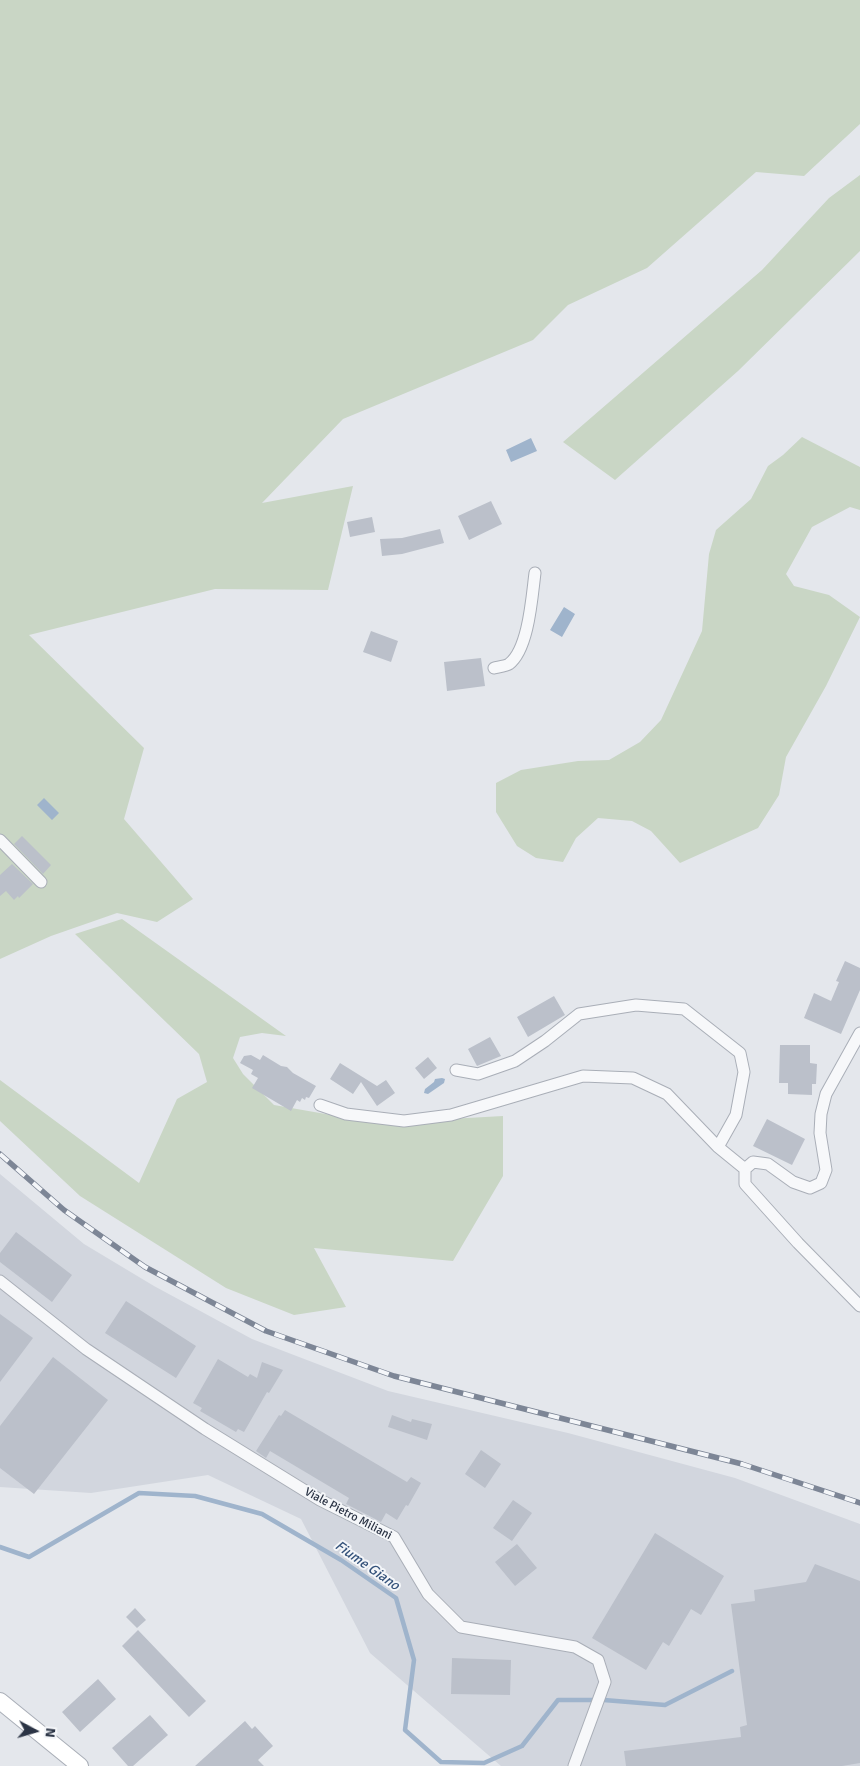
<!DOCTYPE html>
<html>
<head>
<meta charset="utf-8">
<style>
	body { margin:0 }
	#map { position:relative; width:860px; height:1766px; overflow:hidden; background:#e4e7ec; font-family:Signika,sans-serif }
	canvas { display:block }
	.north { position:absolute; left:10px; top:1706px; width:50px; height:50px; -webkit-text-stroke:4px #f4f6f9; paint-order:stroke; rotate:96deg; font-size:14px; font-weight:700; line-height:20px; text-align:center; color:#2b3445 }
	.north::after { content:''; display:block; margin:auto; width:18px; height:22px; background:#2b3445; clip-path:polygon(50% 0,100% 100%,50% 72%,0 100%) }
</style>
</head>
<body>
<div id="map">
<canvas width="860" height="1766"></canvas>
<div class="north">N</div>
</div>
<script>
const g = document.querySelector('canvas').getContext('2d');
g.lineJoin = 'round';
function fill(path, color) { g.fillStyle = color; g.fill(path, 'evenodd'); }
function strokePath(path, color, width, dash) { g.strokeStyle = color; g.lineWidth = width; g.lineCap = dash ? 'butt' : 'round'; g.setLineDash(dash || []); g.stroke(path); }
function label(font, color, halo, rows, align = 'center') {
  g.font = font + ' Signika,sans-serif'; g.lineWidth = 4; g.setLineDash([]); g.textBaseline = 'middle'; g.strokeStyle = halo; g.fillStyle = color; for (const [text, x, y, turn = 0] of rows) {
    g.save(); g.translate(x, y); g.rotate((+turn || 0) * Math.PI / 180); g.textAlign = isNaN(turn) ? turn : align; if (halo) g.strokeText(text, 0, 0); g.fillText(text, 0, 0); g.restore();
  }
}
const built = new Path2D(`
	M0,1174L84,1244L154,1286L252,1339L388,1391L568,1433L735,1478L860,1524V1766H501L370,1653L301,1519L208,1475L91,1493L0,1487Z`);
const green = new Path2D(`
	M0,0H860V124L804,176L756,172L647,268L568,305L533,340L343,419L262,503L353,486L328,590L215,589L29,635L144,748L124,819L193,899L157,922L117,913L51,936L0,959Z
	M860,175V251L738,371L615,480L563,442L762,270L829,198Z
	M802,437L860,467V510L850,507L812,527L786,574L794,586L829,595L860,617L826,686L786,757L779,795L758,828L680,863L651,831L632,821L598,818L576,838L563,862L536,858L517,846L496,812V783L521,770L578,761L609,760L640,742L661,720L702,631L709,554L716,530L751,499L768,466L783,455Z
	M122,919L286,1036L262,1033L240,1037L233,1058L243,1074L274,1105L377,1123L503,1116V1176L453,1261L314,1248L346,1307L294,1315L226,1288L80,1196L0,1121V1080L139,1183L177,1099L207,1082L199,1054L75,934Z`);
const water = new Path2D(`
	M531,438L537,451L511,462L506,450Z
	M564,607L575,614L562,637L550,630Z
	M44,798L59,813L52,820L37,805Z
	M442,1078L445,1079L444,1083L428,1094L424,1093L425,1089L434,1082L435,1079Z`);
const stream = new Path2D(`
	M0,1547L29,1557L139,1493L195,1496L262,1514L341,1560L396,1598L414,1660L405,1730L441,1762L484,1763L522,1746L558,1700H604L665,1705L732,1671`);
const building = new Path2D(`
	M491,501L502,524L469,540L458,516Z
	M372,517L375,532L350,537L347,522Z
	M440,529L444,543L402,554L382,556L380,539L402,538Z
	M371,631L398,641L391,662L363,652Z
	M481,658L485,686L447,691L444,662Z
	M22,836L51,865L43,874L14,844Z
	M12,864L33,884L19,898L18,896L14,900L6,891L0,896V875Z
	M845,961L860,968V990L841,1034L804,1018L814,993L831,1001L839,982L836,981Z
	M554,996L565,1015L528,1037L517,1017Z
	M490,1037L501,1056L477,1066L468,1049Z
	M780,1045H810V1063L817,1064L816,1084H812V1095L788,1094V1083H779Z
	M251,1055L260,1060L263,1055L281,1066L287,1067L293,1073L316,1086L309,1098L306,1097L305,1100L302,1098L300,1102L297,1100L291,1111L252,1088L258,1078L251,1074L253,1070L240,1063L244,1056Z
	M428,1057L437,1068L424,1079L415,1068Z
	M340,1063L377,1086L386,1080L395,1093L377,1106L361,1082L353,1094L330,1079Z
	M767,1119L805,1139L792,1165L753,1146Z
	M16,1232L72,1275L52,1302L0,1262V1253Z
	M126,1301L196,1346L176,1378L105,1333Z
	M0,1314L33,1338L0,1382Z
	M53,1357L108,1400L34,1494L0,1468V1426Z
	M218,1359L248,1377L250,1374L257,1378L262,1362L283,1370L269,1393L267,1392L244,1432L238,1429L236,1432L200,1411L202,1408L193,1403Z
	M285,1410L407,1482L411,1477L421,1483L408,1506L406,1505L397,1520L386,1513L381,1522L346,1504L349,1498L270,1451L266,1458L256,1451L279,1415L281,1416Z
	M392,1415L411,1422L412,1419L432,1424L427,1440L388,1427Z
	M481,1450L501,1464L485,1488L465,1474Z
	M513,1500L532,1513L512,1541L493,1528Z
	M655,1533L724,1576L701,1615L691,1609L669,1646L663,1642L646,1670L592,1638Z
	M517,1544L537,1568L515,1586L495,1562Z
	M815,1564L860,1581V1763L842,1766H626L624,1751L741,1737L740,1727L747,1725L731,1604L755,1601L754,1590L806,1582Z
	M135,1608L146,1620L137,1628L126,1617Z
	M138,1630L206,1701L189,1717L122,1646Z
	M452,1658L511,1660L510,1695L451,1694Z
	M98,1679L116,1699L80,1732L62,1712Z
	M150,1715L168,1735L133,1766H128L112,1748Z
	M245,1721L252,1729L255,1726L273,1746L258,1760L264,1766H195Z`);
const minor = new Path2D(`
	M494,668C498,667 506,666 509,664C529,649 532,595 535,573
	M0,840L41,882
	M860,1033L826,1094L821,1114L820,1133L826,1170L821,1183L810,1188L793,1182L768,1164L753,1162L745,1169V1184L798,1243L860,1306
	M456,1070L478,1074L515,1061L545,1041L579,1014L636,1005L684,1009L740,1053L744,1072L736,1115L718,1147
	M320,1105L346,1114L404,1121L451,1115L583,1076L633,1078L667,1094L718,1147L745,1169
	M0,1281L86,1349L205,1429L320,1500L394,1537L428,1594L461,1627L575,1647L598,1660L605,1682L574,1766`);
const secondary = new Path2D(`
	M0,1701L80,1766`);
const rail = new Path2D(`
	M0,1154L64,1210L145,1267L266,1331L394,1376L742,1464L860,1503`);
const streetNames = [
	["Viale Pietro Miliani",348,1514,28]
];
const waterNames = [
	["Fiume Giano",367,1566,35]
];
fill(built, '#d2d6de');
fill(green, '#c9d6c5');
fill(water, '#9fb4cc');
strokePath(stream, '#9fb4cc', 4.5);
fill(building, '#bbc0ca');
strokePath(minor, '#a9aeb7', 13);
strokePath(secondary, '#a9aeb7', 18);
strokePath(minor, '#f7f8fa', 11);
strokePath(secondary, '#fff', 16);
strokePath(rail, '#7d8696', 5.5);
strokePath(rail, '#f4f6f9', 4, [11]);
label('12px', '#2b3445', '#f4f6f9', streetNames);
label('italic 14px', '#34527a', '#f4f6f9', waterNames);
</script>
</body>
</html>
